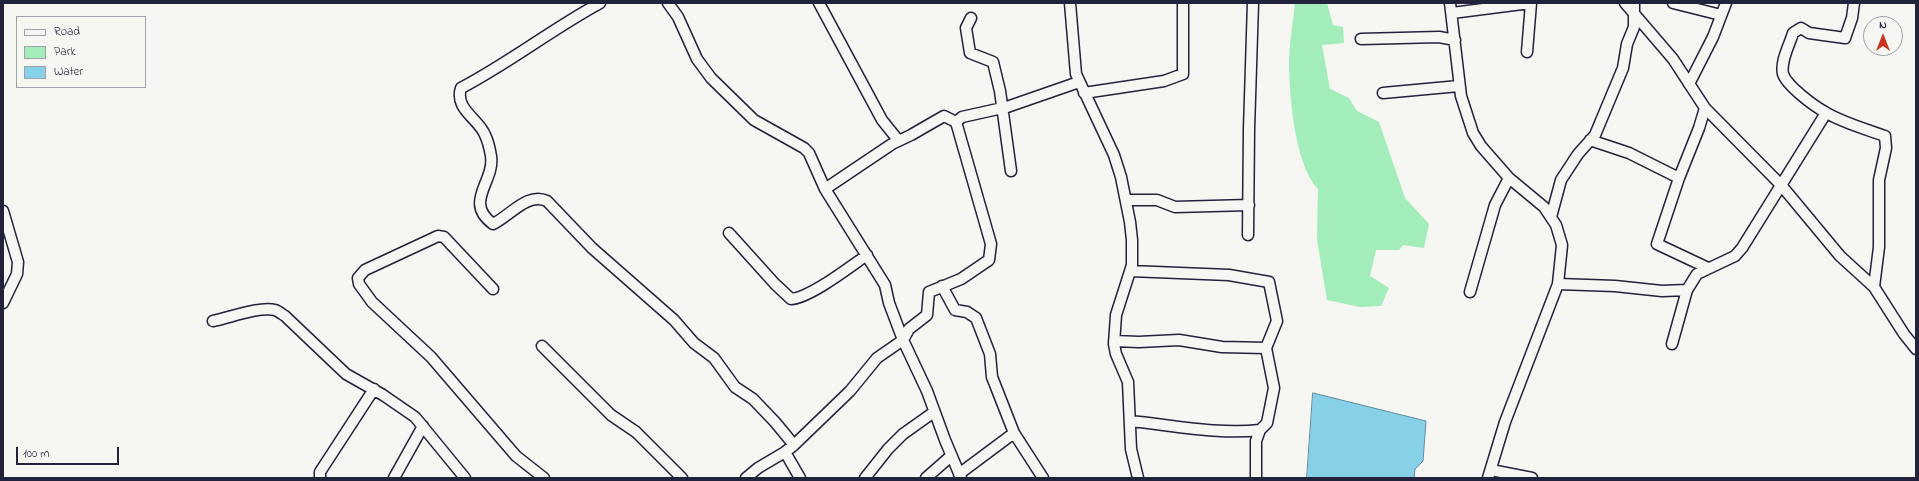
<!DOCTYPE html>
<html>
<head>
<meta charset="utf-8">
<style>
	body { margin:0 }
	#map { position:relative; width:1919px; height:481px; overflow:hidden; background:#f6f6f2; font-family:"Indie Flower",sans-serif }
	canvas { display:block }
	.frame { position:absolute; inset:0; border:4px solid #22223b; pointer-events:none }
	.legend { position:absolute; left:16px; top:16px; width:130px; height:72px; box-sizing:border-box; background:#f6f6f2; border:1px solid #a1a1a9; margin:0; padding:5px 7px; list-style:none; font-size:12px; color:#22223b }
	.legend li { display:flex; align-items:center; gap:8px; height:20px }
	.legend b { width:20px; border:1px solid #a1a1a9 }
	.north { position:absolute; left:1863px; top:16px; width:40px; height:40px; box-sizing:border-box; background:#f6f6f2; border:1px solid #a1a1a9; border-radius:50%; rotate:0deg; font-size:11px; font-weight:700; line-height:16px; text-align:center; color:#22223b }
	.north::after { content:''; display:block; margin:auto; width:14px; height:18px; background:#c8321e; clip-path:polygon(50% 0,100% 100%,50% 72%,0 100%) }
	.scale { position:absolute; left:16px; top:447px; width:103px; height:18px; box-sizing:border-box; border:2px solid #22223b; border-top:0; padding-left:5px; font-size:12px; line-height:14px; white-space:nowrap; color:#22223b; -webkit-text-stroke:3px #f6f6f2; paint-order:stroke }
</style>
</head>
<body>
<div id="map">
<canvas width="1919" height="481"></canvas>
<div class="frame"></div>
<ul class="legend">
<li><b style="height:5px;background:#f6f6f2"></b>Road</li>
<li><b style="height:11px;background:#a3edbb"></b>Park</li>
<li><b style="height:11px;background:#87d1e8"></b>Water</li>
</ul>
<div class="north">N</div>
<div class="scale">100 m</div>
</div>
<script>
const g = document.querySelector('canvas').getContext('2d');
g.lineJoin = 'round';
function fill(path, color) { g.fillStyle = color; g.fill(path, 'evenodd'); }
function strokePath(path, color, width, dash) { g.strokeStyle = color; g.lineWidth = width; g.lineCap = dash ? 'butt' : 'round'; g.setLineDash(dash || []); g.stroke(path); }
const green = new Path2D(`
	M1295,3H1327L1333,25L1343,27L1344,43L1322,45L1330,89L1349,98L1357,111L1379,122L1405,198L1429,224L1424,248L1403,245L1399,250H1376L1370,276L1389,288L1381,306L1360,307L1327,300L1317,240L1318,189C1294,164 1289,93 1289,58C1290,40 1293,21 1295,3Z`);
const water = new Path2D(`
	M1313,393L1426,421L1423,461L1415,469L1414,478H1307Z`);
const minor = new Path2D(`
	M600,3C552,29 509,63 461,88C454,109 479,119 485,135C488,141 490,150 491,156C495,182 463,202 493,224C510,216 527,192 547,201L592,248L674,320L694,343L714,358L735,387L753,399L775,422L794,445L785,452L800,478
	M668,3L678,17L697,59L711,78L754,120L804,148L809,153L825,189L885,285L889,303L903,340L927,391L945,440L961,478
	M819,3L882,120L898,140
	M1070,3L1076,74L1114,155L1121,177L1130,222L1132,240V265L1116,315L1114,344L1116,354L1128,382L1131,449L1138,478
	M1450,3L1461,96L1473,133L1481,146L1509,178L1544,207L1556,225L1562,245L1558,284L1505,422L1488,478
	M1625,3L1673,59L1705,108L1781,185L1840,256L1874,287
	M1673,3L1721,15
	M1854,3L1852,18L1845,38L1809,33L1801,28L1793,33C1790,44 1780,61 1783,74C1787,86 1814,106 1825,112C1843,123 1866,129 1885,136L1886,148L1879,180V247L1874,287L1904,334L1916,349
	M1452,13L1530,3
	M971,18L966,28L970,53L993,62L1000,91L1011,171
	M1361,39L1439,37L1455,40
	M1527,52L1531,3
	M1689,84L1713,37L1726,3
	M1084,93L1164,81L1183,74V3
	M1383,93L1459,86
	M1705,108L1699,128L1679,178L1657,244L1708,268
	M1590,140L1629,153L1679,178
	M825,189L892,144L911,135L944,116L956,122L962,117L1007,107L1079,82
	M1126,200H1157L1175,207L1249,205
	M3,211L18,262L17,274L3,303
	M1551,217L1561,180L1578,154L1595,135L1623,68L1627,44L1634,27V3
	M729,233L775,284L791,299C810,298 851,266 867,255
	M1248,235L1249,129L1253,3
	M1558,284L1615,286L1662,291L1687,290L1697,274L1735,256L1742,248L1826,113
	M942,286L955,310L967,312L976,318L990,354L992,377L1014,433L959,474
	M493,289L444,237L438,236L365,270L358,278L359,284L372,302L431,357L516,456L544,478
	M1470,292L1495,205L1509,178
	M213,321C229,318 259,306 275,310C278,311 282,314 285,316L346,374L383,395L415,417L465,478
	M1114,341L1139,342L1179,340L1222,347L1266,348
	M1672,344L1687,290
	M542,346L611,415L636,432L682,478
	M1130,421C1172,425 1219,435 1260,430L1267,423L1274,388L1266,348L1277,321L1269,282L1229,275L1130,271
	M1014,433L1043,478
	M794,445L850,391L877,358L903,340L909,329L927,315L929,292L961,279L989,260L991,244L956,122
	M1491,470L1532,478
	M320,478V472L374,389
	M394,478L423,426
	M746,478L758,468L785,452
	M865,478L888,449L903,434L934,412
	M926,478L951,456
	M1256,478V441L1260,430`);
fill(green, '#a3edbb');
fill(water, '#87d1e8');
strokePath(water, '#5f8ba3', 1);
strokePath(minor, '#22223b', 13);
strokePath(minor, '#f6f6f2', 10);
</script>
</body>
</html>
